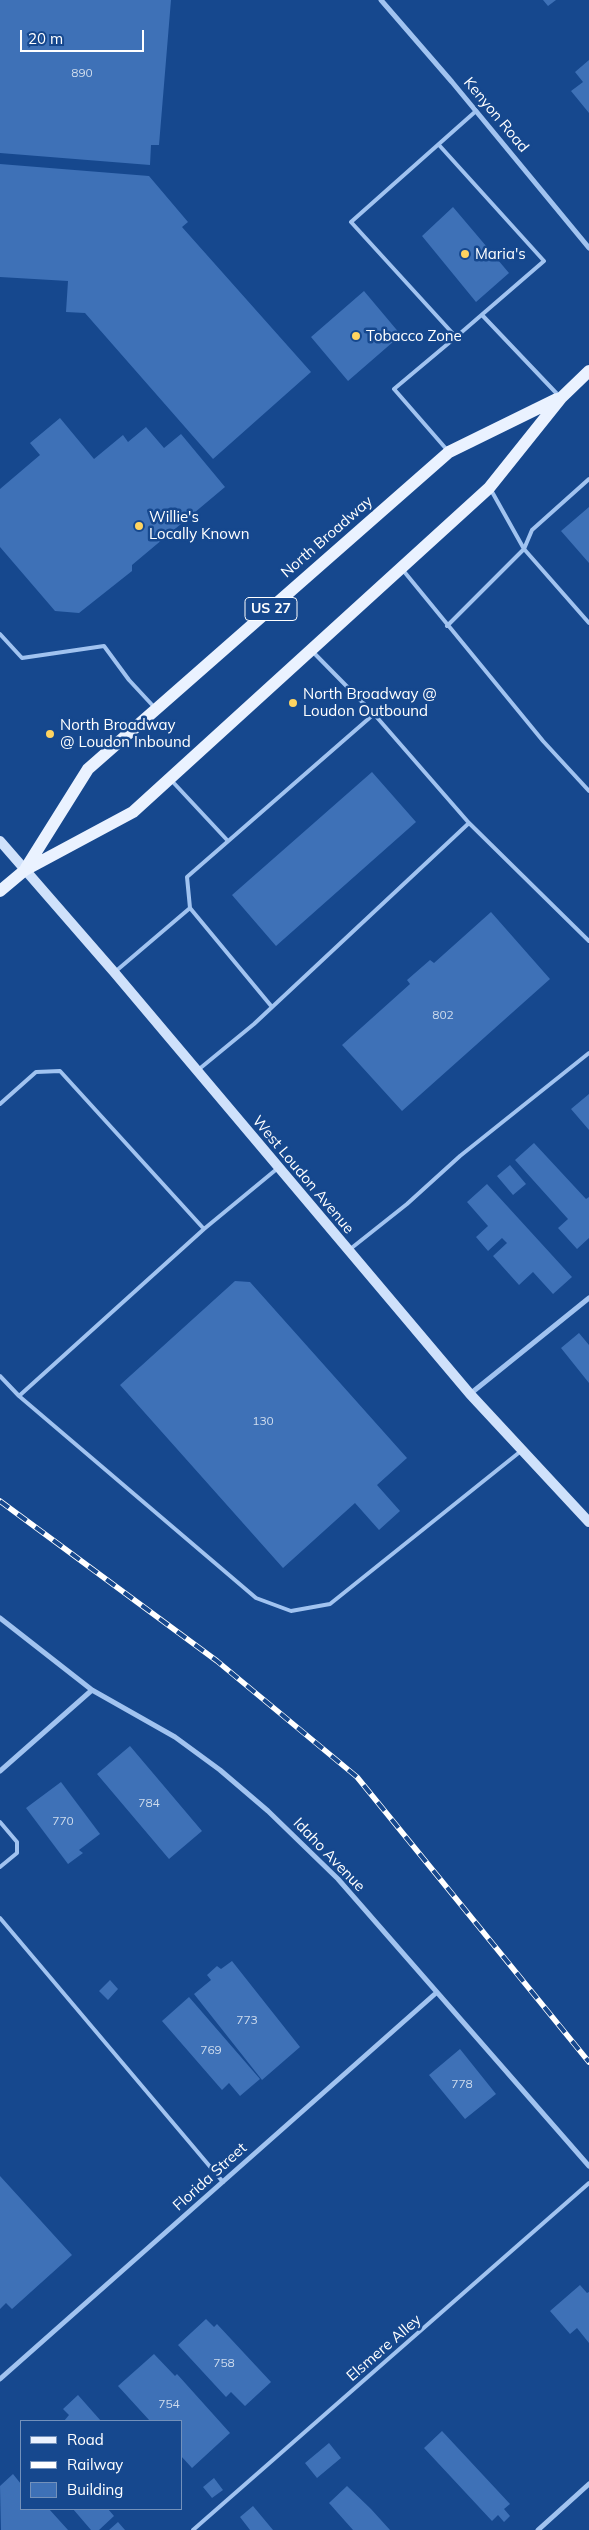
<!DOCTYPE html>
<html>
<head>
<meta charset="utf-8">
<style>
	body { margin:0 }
	#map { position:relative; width:589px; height:2530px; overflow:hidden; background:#16488e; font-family:Mulish,sans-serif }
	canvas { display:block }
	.legend { position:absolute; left:20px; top:2420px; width:162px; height:90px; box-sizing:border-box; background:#16488e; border:1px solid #7391bb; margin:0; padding:6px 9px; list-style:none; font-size:15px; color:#fff }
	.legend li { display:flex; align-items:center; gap:10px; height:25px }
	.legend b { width:25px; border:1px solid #7391bb }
	.scale { position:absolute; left:20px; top:30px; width:124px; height:22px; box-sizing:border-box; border:2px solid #fff; border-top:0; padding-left:6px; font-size:15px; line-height:18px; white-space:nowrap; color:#fff; -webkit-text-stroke:4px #16488e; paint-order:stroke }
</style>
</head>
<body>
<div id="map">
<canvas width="589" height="2530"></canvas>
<ul class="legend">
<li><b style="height:6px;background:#eaf2ff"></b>Road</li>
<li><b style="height:6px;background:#fff"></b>Railway</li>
<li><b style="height:14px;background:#3e71b7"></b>Building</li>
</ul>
<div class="scale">20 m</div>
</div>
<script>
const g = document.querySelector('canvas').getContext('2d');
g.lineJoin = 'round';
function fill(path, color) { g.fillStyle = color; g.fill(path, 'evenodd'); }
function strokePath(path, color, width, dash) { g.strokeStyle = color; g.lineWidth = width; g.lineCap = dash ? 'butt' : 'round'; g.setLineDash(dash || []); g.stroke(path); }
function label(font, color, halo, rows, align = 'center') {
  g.font = font + ' Mulish,sans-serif'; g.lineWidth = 5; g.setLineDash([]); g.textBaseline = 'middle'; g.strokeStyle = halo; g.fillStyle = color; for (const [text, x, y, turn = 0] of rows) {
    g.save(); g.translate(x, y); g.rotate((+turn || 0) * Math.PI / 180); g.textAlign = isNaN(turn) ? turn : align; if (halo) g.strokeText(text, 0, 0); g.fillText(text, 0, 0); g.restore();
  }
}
const building = new Path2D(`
	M0,0H171L159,145H151L150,165L0,153Z
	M543,0H556L548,6Z
	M589,60V113L571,91L583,82L575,72Z
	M0,164L149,176L188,222L182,227L311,372L213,459L85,313L66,312L68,281L0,277Z
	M453,207L509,273L476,302L422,236Z
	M364,291L401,335L348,381L311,337Z
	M60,418L94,459L123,435L128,442L146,427L164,448L181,434L225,487L132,565V571L79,613L55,611L0,547V489L40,455L30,443Z
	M589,507V563L561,531Z
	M372,772L416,822L276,946L232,895Z
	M491,912L550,979L402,1111L342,1045L410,984L407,980L430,960L434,963Z
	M589,1094V1130L571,1109Z
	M534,1143L586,1199L589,1197V1238L577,1249L558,1228L568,1219L515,1160Z
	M510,1165L526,1184L513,1195L497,1176Z
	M487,1184L572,1277L553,1294L533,1272L519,1285L493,1256L507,1243L502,1238L488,1251L476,1237L488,1226L467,1202Z
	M235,1281L250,1282L407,1458L377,1485L400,1511L379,1530L355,1503L283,1568L120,1385Z
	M579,1333L589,1345V1383L561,1348Z
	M130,1746L202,1831L169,1859L97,1774Z
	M61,1782L100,1834L79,1850L83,1853L68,1864L26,1808Z
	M232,1961L300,2047L262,2080L194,1994L211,1980L207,1975L217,1966L221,1969Z
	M110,1980L118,1989L108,2000L99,1991Z
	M189,1997L260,2079L240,2096L229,2083L222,2090L162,2021Z
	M460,2049L496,2094L465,2119L429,2075Z
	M0,2176L72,2255L12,2309L6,2303L0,2309Z
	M580,2285L587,2293L589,2292V2343L577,2328L570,2334L550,2311Z
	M206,2319L214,2327L217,2324L271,2382L245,2406L231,2392L226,2397L178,2345Z
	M154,2354L175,2376L177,2374L230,2433L192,2468L181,2456V2421H150L118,2386Z
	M78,2395L101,2421H64L69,2415L63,2409Z
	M442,2431L510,2504L504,2509L510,2516L504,2522L498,2515L492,2521L424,2448Z
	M329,2443L341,2458L317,2478L305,2463Z
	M13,2474L21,2484V2509H49L68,2530H1L0,2486Z
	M214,2478L223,2490L212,2498L203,2487Z
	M347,2486L371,2509L390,2530H353L329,2503Z
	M253,2506L273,2530H250L240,2517Z
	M73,2509H108L114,2516L99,2530H91Z
	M118,2522L125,2530H109Z`);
const lane = new Path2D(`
	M439,145L544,261L456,337L351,222L476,111
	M482,315L560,397
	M448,451L394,389L456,337
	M491,490L524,549L589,623
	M402,569L543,741L589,791
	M447,626L524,549L532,530L589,479
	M0,634L22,658L104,646L129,680L155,708
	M312,651L374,714L469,823L589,941
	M171,780L228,841
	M116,971L190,908
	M272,1007L190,908L187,877L374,714
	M198,1070L254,1024L469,823
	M0,1104L36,1072L60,1071L204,1229L278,1168
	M349,1250L407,1204L460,1156L589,1053
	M0,1376L19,1396L256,1598L291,1611L330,1604L521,1451
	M19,1396L204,1229
	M0,1822L17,1842V1853L0,1867
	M0,1918L223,2182
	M193,2530L589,2183`);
const street = new Path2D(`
	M381,0L452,82L589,248
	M470,1394L589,1298
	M0,1618L92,1690L175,1737L220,1770L268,1811L338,1879L589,2166
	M0,1771L92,1690
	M0,2379L436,1993
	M538,2530L589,2484`);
const secondary = new Path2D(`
	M0,841L114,972L470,1394L589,1522`);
const primary = new Path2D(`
	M26,868L88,769L449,452L557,399
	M0,891L25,870L133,812L489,488L561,398L589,371`);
const rail = new Path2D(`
	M0,1501L217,1661L357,1777L589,2062`);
const markers = [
	[465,254,5,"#ffd460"],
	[356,336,5,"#ffd460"],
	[139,526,5,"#ffd460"],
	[293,703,5,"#ffd460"],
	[50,734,5,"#ffd460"]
];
const numberNames = [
	["890",82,73],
	["802",443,1015],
	["130",263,1421],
	["784",149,1803],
	["770",63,1821],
	["773",247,2020],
	["769",211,2050],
	["778",462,2084],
	["758",224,2363],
	["754",169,2404]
];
const shields = [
	[271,609,52]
];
const shieldNames = [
	["US 27",271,609]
];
const streetNames = [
	["Kenyon Road",496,115,50],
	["North Broadway",327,537,-41],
	["West Loudon Avenue",303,1175,50],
	["Idaho Avenue",329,1855,46],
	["Florida Street",210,2177,-42],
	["Elsmere Alley",384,2348,-41]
];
const poiNames = [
	["Maria's",475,254],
	["Tobacco Zone",366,336],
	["Willie's",149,517],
	["Locally Known",149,534],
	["North Broadway @",303,694],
	["Loudon Outbound",303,711],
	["North Broadway",60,725],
	["@ Loudon Inbound",60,742]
];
fill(building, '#3e71b7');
strokePath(lane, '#a1c3f0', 4);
strokePath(street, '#a1c3f0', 5);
strokePath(secondary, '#cfe1fb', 10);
strokePath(primary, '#eaf2ff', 12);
strokePath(rail, '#fff', 5.5);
strokePath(rail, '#16488e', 4, [11]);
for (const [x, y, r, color] of markers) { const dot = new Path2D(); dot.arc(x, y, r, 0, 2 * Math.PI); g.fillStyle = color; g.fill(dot); strokePath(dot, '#16488e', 2); }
label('12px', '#cfdced', null, numberNames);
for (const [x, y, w] of shields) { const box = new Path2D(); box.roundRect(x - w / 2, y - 11.5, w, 23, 4); g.fillStyle = '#16488e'; g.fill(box); strokePath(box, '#fff', 1); }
label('bold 14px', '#fff', null, shieldNames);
label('15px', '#fff', '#16488e', streetNames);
label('15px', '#fff', '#16488e', poiNames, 'left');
</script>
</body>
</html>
